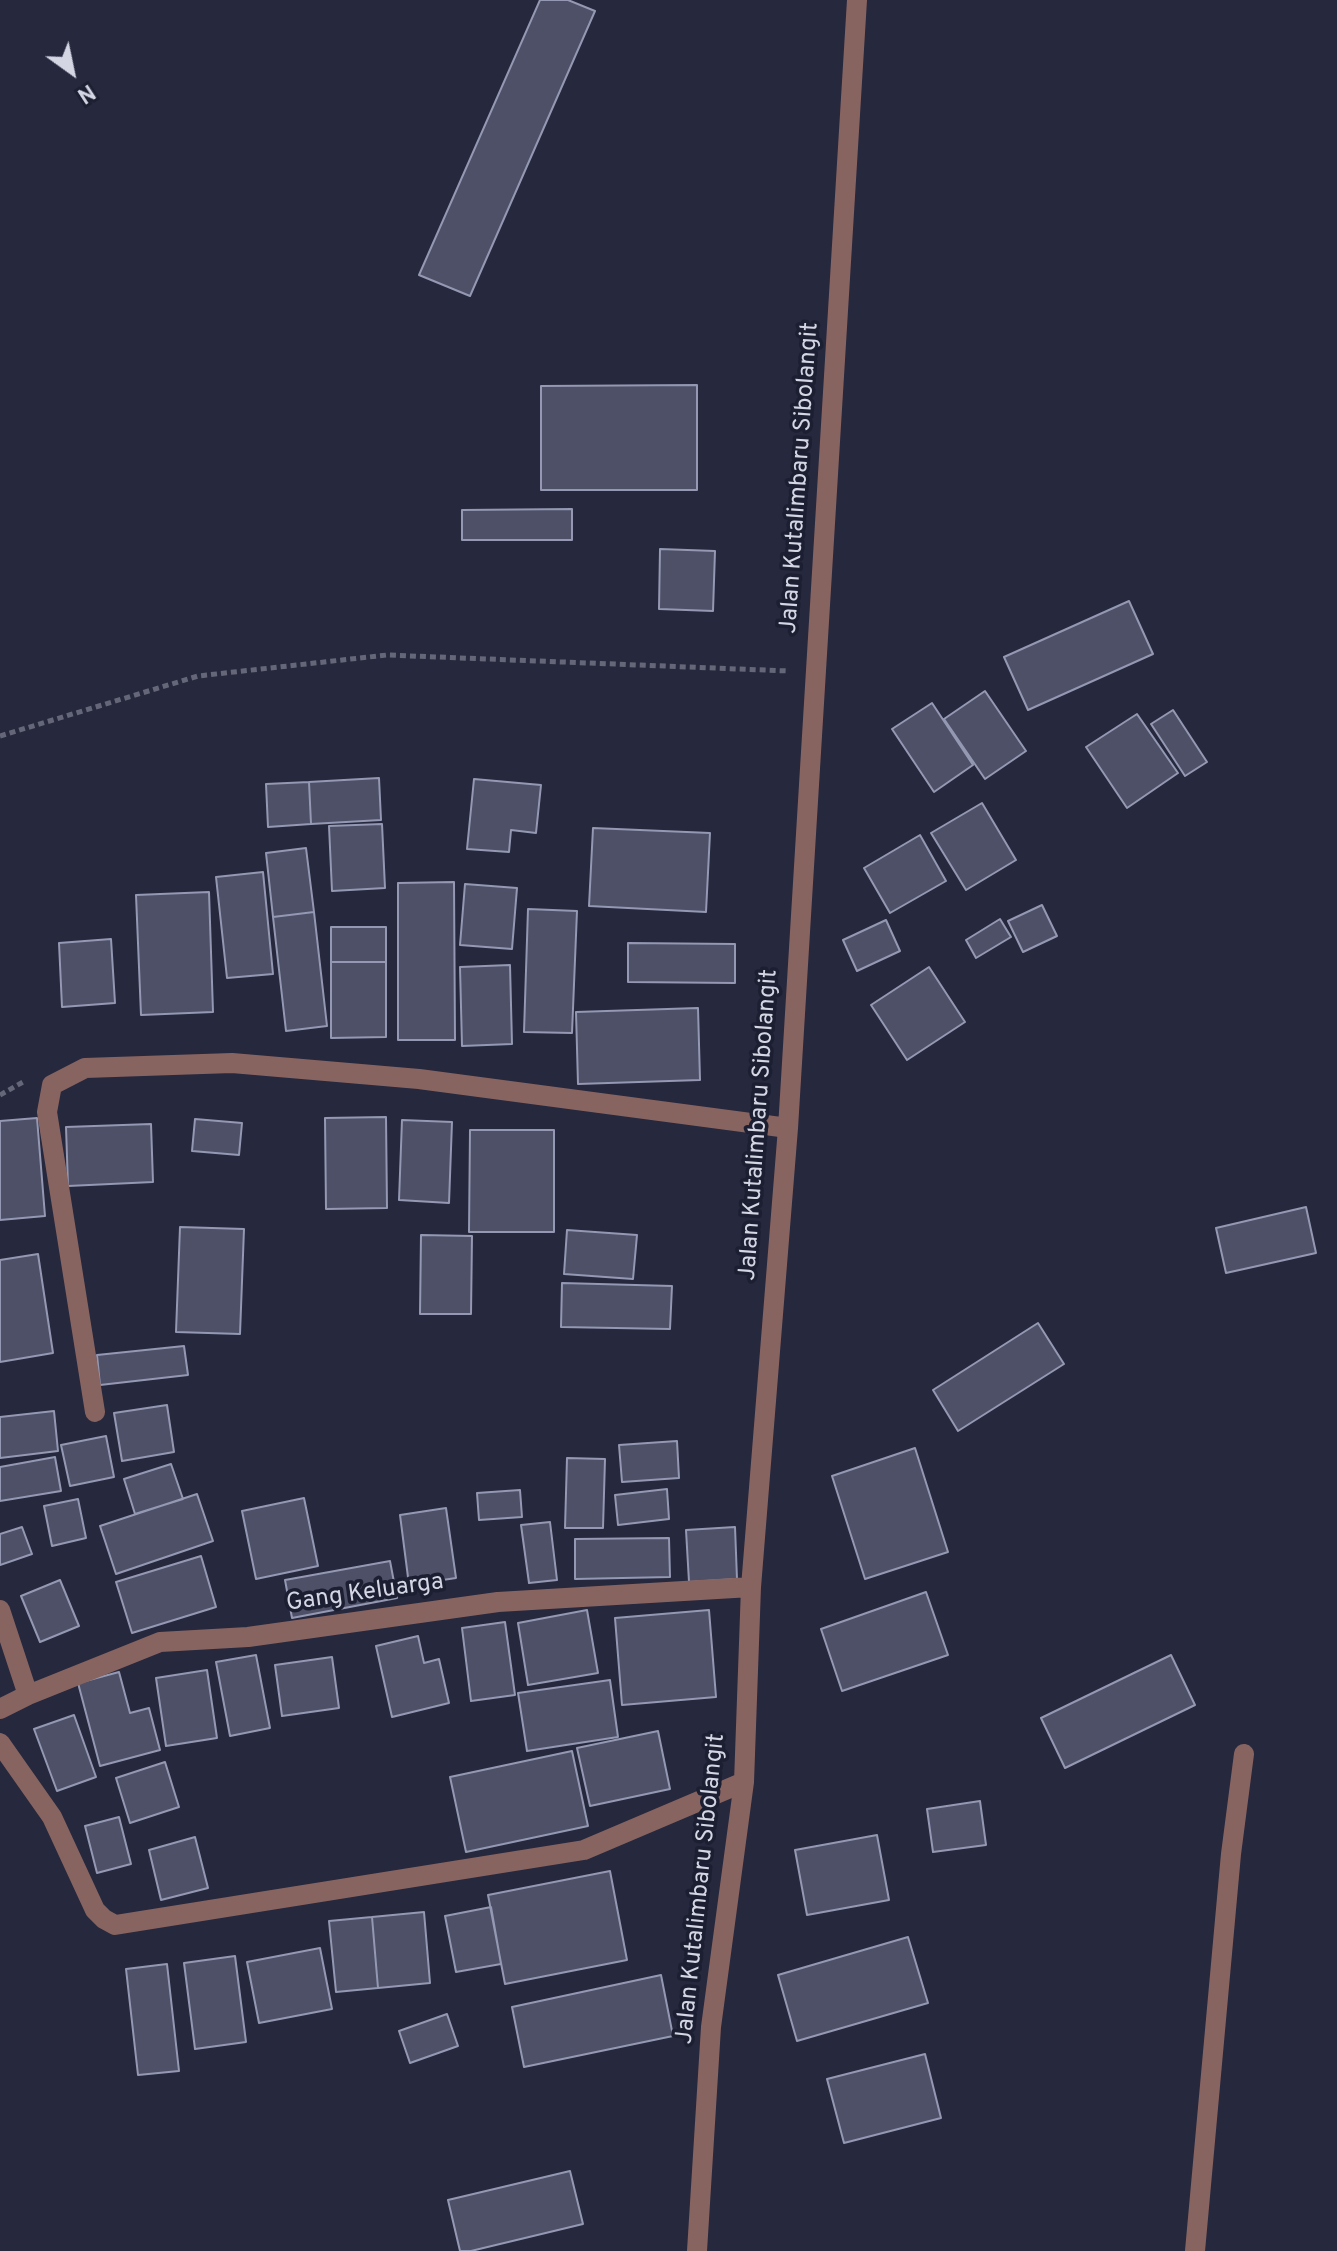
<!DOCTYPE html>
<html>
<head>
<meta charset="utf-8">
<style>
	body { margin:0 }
	#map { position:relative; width:1337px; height:2251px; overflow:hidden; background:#26283d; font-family:Overpass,sans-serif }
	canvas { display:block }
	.north { position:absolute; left:32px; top:32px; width:80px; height:80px; -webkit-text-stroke:6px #1c1f32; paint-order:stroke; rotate:147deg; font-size:22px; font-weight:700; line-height:32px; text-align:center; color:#d4d6e4 }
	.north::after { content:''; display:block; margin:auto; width:28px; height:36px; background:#d4d6e4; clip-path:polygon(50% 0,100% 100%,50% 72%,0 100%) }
</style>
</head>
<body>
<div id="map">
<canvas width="1337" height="2251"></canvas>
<div class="north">N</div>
</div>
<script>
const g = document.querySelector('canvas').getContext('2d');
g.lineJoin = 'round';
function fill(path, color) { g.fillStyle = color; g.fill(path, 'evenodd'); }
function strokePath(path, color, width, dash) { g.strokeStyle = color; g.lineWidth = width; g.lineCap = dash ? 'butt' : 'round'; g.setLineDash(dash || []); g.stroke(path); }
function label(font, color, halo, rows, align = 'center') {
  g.font = font + ' Overpass,sans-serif'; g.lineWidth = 7; g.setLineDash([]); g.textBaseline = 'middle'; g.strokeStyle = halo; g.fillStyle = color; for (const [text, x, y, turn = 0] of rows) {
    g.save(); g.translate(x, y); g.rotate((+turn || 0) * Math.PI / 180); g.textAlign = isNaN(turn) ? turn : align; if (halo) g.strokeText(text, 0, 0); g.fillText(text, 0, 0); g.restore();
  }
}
const building = new Path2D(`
	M540,0H568L595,11L470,296L419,275Z
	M697,385V490H541V386Z
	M572,509V540H462V510Z
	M660,549L715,551L713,611L659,609Z
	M1129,601L1153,654L1028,710L1004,657Z
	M985,691L1026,751L985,779L944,719Z
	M932,703L973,765L934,792L892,729Z
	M1173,710L1207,762L1185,776L1151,724Z
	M1137,714L1178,773L1127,808L1086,747Z
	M379,778L381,820L311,824L309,782Z
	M474,779L541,785L536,833L511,830L509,852L467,849Z
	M309,782L311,824L268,827L266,784Z
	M982,803L1016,860L966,890L931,833Z
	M382,824L385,888L332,891L329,826Z
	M593,828L710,833L706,912L589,906Z
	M920,835L946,881L890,913L864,868Z
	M306,848L314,912L273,917L266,853Z
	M263,872L273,974L227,978L216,877Z
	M454,882L455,1040H398V883Z
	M465,884L517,888L512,949L460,945Z
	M209,892L213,1012L141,1015L136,895Z
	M1042,905L1057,936L1023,952L1008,921Z
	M528,909L577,911L572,1033L524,1032Z
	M314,912L327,1026L286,1031L273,917Z
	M1000,919L1011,937L976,958L966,940Z
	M886,920L900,951L857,971L843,940Z
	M331,927H386V962H331Z
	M111,939L115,1003L62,1007L59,943Z
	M628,943L735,944V983L628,982Z
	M331,962H386V1037L331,1038Z
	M510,965L512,1044L462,1046L460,967Z
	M929,967L965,1022L907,1060L871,1005Z
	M698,1008L700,1080L578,1084L576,1012Z
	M386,1117L387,1208L326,1209L325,1118Z
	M37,1118L45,1216L0,1220V1121Z
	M195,1119L242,1123L239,1155L192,1151Z
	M402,1120L452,1122L449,1203L399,1200Z
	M151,1124L153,1182L68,1186L66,1127Z
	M470,1130H554V1232H469Z
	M1306,1207L1316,1253L1226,1273L1216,1228Z
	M180,1227L244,1229L240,1334L176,1332Z
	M567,1230L637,1235L633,1279L564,1274Z
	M421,1235L472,1236L471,1314H420Z
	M38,1254L53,1353L0,1362V1260Z
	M562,1283L672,1286L670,1329L561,1327Z
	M1038,1323L1064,1364L958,1431L933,1390Z
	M184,1346L188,1375L100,1385L97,1355Z
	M167,1405L174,1452L122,1461L114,1413Z
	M54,1411L58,1451L0,1458V1417Z
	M106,1436L114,1477L70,1486L61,1445Z
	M677,1441L679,1478L622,1482L619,1445Z
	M915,1448L948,1552L865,1579L832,1476Z
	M55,1457L61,1491L0,1501V1467Z
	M567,1458L605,1459L603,1528H565Z
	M171,1464L183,1499L135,1514L124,1479Z
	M667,1489L669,1519L618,1525L615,1495Z
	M520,1490L522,1517L479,1520L477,1493Z
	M197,1494L213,1541L116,1574L100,1526Z
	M304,1498L318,1566L256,1579L242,1511Z
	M78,1499L86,1538L52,1546L44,1506Z
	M446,1508L456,1578L409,1585L400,1515Z
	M550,1522L557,1580L529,1583L521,1525Z
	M22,1527L32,1554L0,1565V1534Z
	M735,1527L737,1579L689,1582L686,1530Z
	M669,1538L670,1577L575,1579V1539Z
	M201,1556L216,1607L132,1633L116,1582Z
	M390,1561L397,1598L292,1618L285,1580Z
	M60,1580L79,1626L40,1642L21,1596Z
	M926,1592L948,1655L842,1691L821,1629Z
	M587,1610L598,1673L528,1685L518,1623Z
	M709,1610L716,1697L622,1705L615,1618Z
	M505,1622L515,1695L471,1701L462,1628Z
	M418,1636L424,1663L439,1659L449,1703L392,1717L376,1646Z
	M256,1655L270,1728L230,1736L216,1662Z
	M1171,1655L1195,1705L1065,1768L1041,1718Z
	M332,1657L339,1708L282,1716L275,1665Z
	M207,1670L217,1738L166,1746L156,1678Z
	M119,1672L130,1713L149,1708L160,1750L100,1766L78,1683Z
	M610,1680L618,1737L527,1751L518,1693Z
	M74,1715L96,1777L57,1791L34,1729Z
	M658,1731L670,1789L590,1806L577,1748Z
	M572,1751L588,1826L466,1852L450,1777Z
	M165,1762L179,1807L130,1823L116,1778Z
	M980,1801L986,1845L933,1852L927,1809Z
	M119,1817L131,1864L97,1873L85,1826Z
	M877,1835L889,1900L807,1915L795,1850Z
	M195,1837L208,1888L161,1900L149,1850Z
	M610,1871L627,1960L505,1984L488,1895Z
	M491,1907L501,1964L456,1972L445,1916Z
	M424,1912L430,1983L378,1988L372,1917Z
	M372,1917L378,1988L336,1992L329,1921Z
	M908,1937L928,2003L797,2041L778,1975Z
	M320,1948L332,2009L259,2023L247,1962Z
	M235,1956L246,2042L195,2049L184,1963Z
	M167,1964L179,2071L138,2075L126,1969Z
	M661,1975L673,2036L524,2067L512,2007Z
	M447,2014L458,2046L410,2063L399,2031Z
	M925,2054L941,2118L844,2143L827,2079Z
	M570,2171L583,2224L471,2251H460L448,2200Z`);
const path = new Path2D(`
	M0,736L198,676L387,655L789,671
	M0,1095L23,1082`);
const minor = new Path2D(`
	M95,1412L47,1112L52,1085L85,1068L232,1063L419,1079L788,1128
	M0,1610L28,1695
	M0,1709L28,1695L160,1642L248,1637L498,1602L751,1587
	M0,1743L52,1817L95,1910L104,1919L115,1925L584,1850L744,1782
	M697,2251L711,2027L744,1782L751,1587L788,1128L857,0
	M1195,2251L1231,1854L1244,1754`);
const streetNames = [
	["Jalan Kutalimbaru Sibolangit",801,478,-86],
	["Jalan Kutalimbaru Sibolangit",760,1125,-86],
	["Gang Keluarga",365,1594,-8],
	["Jalan Kutalimbaru Sibolangit",702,1889,-84]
];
fill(building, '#4d5067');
strokePath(building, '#9498b2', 2);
strokePath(path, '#656779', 5, [6, 4]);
strokePath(minor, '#886461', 20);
label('24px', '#d4d6e4', '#1c1f32', streetNames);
</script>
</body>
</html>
